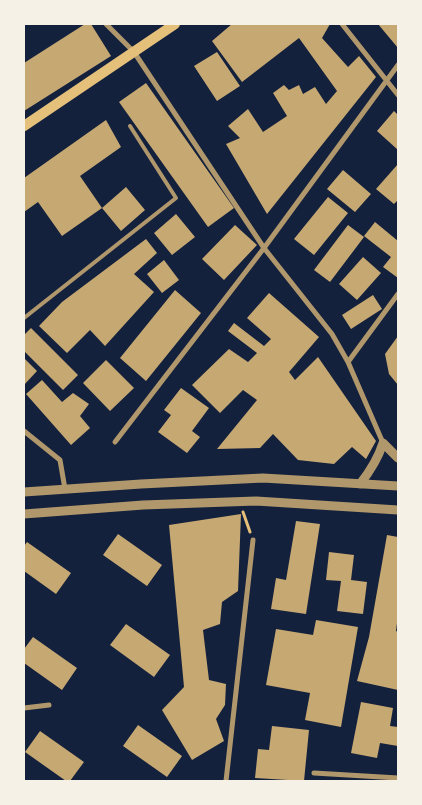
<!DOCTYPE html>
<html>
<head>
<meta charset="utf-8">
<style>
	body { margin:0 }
	#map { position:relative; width:422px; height:805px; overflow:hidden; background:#14213d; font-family:"DejaVu Sans",sans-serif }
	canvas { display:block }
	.frame { position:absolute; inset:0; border:25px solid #f6f1e7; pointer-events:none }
</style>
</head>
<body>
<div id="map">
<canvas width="422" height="805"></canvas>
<div class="frame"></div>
</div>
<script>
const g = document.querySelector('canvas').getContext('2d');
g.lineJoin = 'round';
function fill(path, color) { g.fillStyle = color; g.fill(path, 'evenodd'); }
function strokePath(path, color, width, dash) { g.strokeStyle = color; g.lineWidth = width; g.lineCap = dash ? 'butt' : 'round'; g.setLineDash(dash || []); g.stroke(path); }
const building = new Path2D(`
	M85,24H91L111,56L24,111V63Z
	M232,24H330L322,38L348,67L359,56L376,77L267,214L226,144L240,138L228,126L248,109L263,132L287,116L273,93L284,85L289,90L299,85L303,94L315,87L326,104L337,91L299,38L242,82L212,41Z
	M378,24H398V48Z
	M217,52L240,86L217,101L194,66Z
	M146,83L234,208L208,227L119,102Z
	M394,111L398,115V150L377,131Z
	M106,120L121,147L80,176L102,208L62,236L38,202L24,212V178Z
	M398,164V200L394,204L376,189Z
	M343,170L371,194L355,212L327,189Z
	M126,187L145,210L121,231L102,208Z
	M328,197L348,213L314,255L294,239Z
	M176,214L195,237L172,255L154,233Z
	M375,222L398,241V278L383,267L391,257L364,236Z
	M235,225L257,245L224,280L202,259Z
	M348,225L364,237L330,282L314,270Z
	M146,239L157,253L134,274L154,292L105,346L90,330L67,353L39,326L62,302Z
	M363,257L381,273L357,300L339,284Z
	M164,260L179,280L162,293L147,274Z
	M175,290L201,313L146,381L120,358Z
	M269,293L319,337L289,372L295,380L318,357L376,441L366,459L352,447L334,464L298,460L273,434L260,448L217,449L257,400L243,390L220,413L192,385L229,349L248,362L257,353L228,331L234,323L264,346L271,339L247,318Z
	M373,295L382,309L351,329L342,315Z
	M31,328L78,375L63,390L24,351V335Z
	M398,336V385L389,374L385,354Z
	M24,358L37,371L24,385Z
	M106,360L134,388L110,411L83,383Z
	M42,380L62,402L73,393L89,404L80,416L90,428L71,445L26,394Z
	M181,388L209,408L192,431L200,437L187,453L158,432L171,415L164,410Z
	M241,514L238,591L222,602L220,624L203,630L209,680L226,684L225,705L216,719L224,741L192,760L162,710L184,687L169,525Z
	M296,521L320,524L306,614L271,609L276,578L286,580Z
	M118,534L162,565L147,586L103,555Z
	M387,535L398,537V615L396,631L398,632V690L357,681L369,637Z
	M27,542L71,573L56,594L24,571V546Z
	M329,552L354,555L351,580L367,582L363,614L337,611L341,581L326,580Z
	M316,620L358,627L341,727L305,720L310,693L266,685L276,629L313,635Z
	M126,624L170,655L154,677L110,645Z
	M33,637L77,668L62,690L24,663V649Z
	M361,702L393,708L390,726L398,727V746L380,743L377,758L351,753Z
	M138,725L182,756L167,777L123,746Z
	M272,726L309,730L304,781L255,778L258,749L269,750Z
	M40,731L84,762L70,781H66L25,752Z`);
const path = new Path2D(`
	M243,512L250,532`);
const service = new Path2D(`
	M24,318L176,198L130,126`);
const minor = new Path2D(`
	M106,24L134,52L264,248L332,334L348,362L383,443
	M342,24L398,95
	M348,362L398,294
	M24,431L60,460L65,489
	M115,442L264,248L398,65
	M24,708L49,705
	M314,773L398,778
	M226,781L253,540`);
const tertiary = new Path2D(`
	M360,484C371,470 378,459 383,443L398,458
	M24,492L141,484L263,478L398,486
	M24,514L143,505L256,501L398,510`);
const secondary = new Path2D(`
	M24,126L175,24`);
fill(building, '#c6a872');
strokePath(path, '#e5c07b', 3);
strokePath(service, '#b1986c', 4);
strokePath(minor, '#b1986c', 5);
strokePath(tertiary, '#b1986c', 9);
strokePath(secondary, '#e5c07b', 10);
</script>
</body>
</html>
